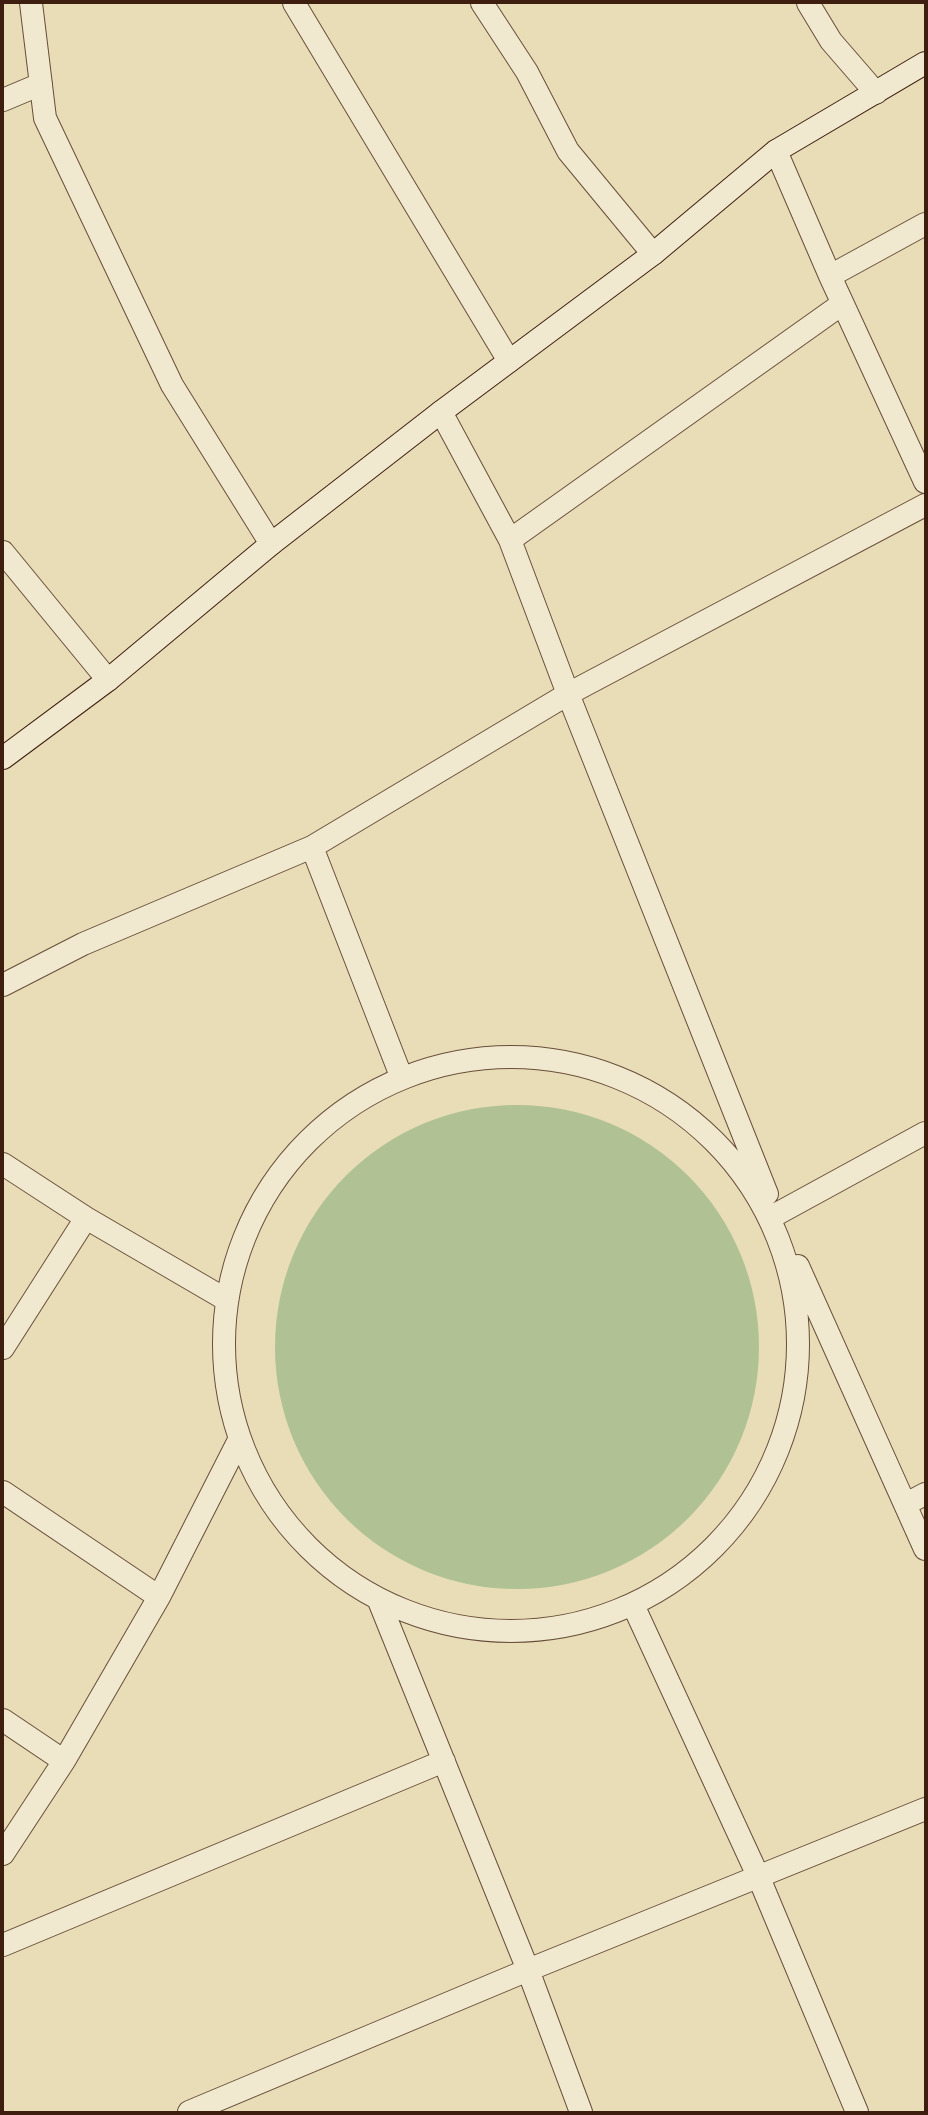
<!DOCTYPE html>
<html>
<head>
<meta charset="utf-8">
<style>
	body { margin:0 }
	#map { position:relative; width:928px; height:2115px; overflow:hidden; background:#e8ddb7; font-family:"Old Standard TT",serif }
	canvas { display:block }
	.frame { position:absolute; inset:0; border:4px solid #3e1e0f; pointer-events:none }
</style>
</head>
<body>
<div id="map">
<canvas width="928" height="2115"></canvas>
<div class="frame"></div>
</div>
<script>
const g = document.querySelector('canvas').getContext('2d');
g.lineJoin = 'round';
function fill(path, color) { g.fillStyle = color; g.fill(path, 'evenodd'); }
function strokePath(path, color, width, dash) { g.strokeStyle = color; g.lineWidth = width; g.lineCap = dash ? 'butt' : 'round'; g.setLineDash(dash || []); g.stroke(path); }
const green = new Path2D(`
	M275 1347a242 242 0 1 1 484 0a242 242 0 1 1-484 0Z`);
const street = new Path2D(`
	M31,3L45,118L172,385L271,544
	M294,3L509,361
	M482,3L527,72L568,151L653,254
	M808,3L831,41L876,93
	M3,100L41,84
	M776,151L830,276L925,482
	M830,276L925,224
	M441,412L510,540L568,694L767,1194
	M510,540L842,304
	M3,552L108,680
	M312,847L401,1076
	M3,985L83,944L312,847L568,694L925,505
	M224 1344a287 287 0 1 1 574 0a287 287 0 1 1-574 0Z
	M3,1164L86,1218L225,1299
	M775,1215L925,1133
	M798,1266L925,1549
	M3,1348L86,1218
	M3,1492L159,1597
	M906,1504L925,1494
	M379,1601L528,1970L581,2112
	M634,1607L759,1878L857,2112
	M3,1720L64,1761
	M3,1854L64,1761L159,1597L239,1440
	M3,1945L444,1761
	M189,2112L528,1970L925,1809`);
const secondary = new Path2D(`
	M3,758L108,680L271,544L441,412L653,254L776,151L925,63`);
fill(green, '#b0c293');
strokePath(street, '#684e39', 24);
strokePath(secondary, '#3e1e0f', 24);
strokePath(street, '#f0e9d0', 22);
strokePath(secondary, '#f0e9d0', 22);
</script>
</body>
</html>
